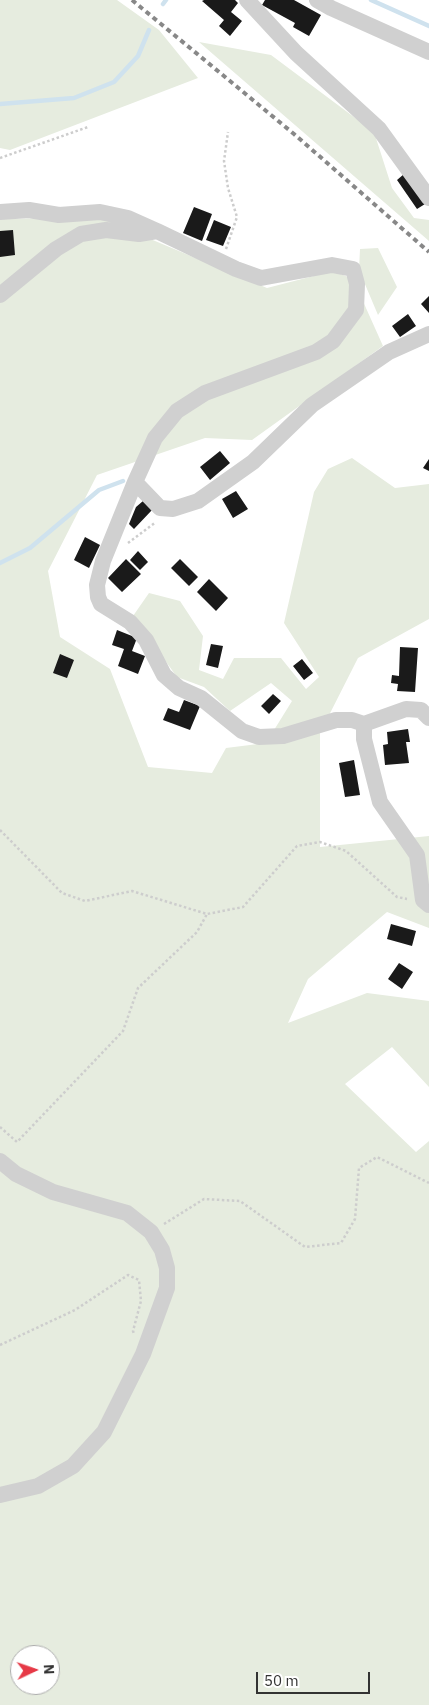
<!DOCTYPE html>
<html>
<head>
<meta charset="utf-8">
<style>
	body { margin:0 }
	#map { position:relative; width:429px; height:1705px; overflow:hidden; background:#fff; font-family:"IBM Plex Sans",sans-serif }
	canvas { display:block }
	.north { position:absolute; left:10px; top:1645px; width:50px; height:50px; box-sizing:border-box; background:#fff; border:1px solid #adadad; border-radius:50%; rotate:87deg; font-size:14px; font-weight:700; line-height:20px; text-align:center; color:#333 }
	.north::after { content:''; display:block; margin:auto; width:18px; height:22px; background:#e63946; clip-path:polygon(50% 0,100% 100%,50% 72%,0 100%) }
	.scale { position:absolute; left:256px; top:1672px; width:114px; height:22px; box-sizing:border-box; border:2px solid #333; border-top:0; padding-left:6px; font-size:15px; line-height:18px; white-space:nowrap; color:#333; -webkit-text-stroke:4px #fff; paint-order:stroke }
</style>
</head>
<body>
<div id="map">
<canvas width="429" height="1705"></canvas>
<div class="north">N</div>
<div class="scale">50 m</div>
</div>
<script>
const g = document.querySelector('canvas').getContext('2d');
g.lineJoin = 'round';
function fill(path, color) { g.fillStyle = color; g.fill(path, 'evenodd'); }
function strokePath(path, color, width, dash) { g.strokeStyle = color; g.lineWidth = width; g.lineCap = dash ? 'butt' : 'round'; g.setLineDash(dash || []); g.stroke(path); }
const green = new Path2D(`
	M0,0H117L159,30L198,78L10,150L0,148Z
	M199,42L271,55L374,132L392,188L414,218L429,220V241Z
	M98,217L267,288L333,271L353,279L383,346L252,440L205,438L97,475L48,571L60,637L110,669L148,767L212,773L226,748L266,743L292,701L271,683L230,711L204,687L177,677L133,616L149,593L180,601L203,636L199,670L223,679L234,658H281L306,689L319,677L284,623L314,492L328,469L352,458L395,488L429,484V619L358,658L320,733V847L429,836V928L387,912L308,979L288,1023L367,993L429,1001V1087L392,1047L345,1084L416,1152L429,1141V1705H0V219ZM20,1655H50V1685H20Z
	M378,248L397,287L378,315L359,270L360,249Z`);
const stream = new Path2D(`
	M371,0L429,26
	M163,4L166,0
	M0,104L74,98L114,82L138,56L149,30
	M0,563L30,548L99,490L123,481`);
const building = new Path2D(`
	M204,0H235L238,3L231,12L242,21L230,36L219,26L224,20L202,1Z
	M265,0H294L321,15L309,36L293,27L295,23L262,5Z
	M404,174L425,204L417,209L397,180Z
	M194,207L212,214L202,241L183,233Z
	M214,220L231,227L223,246L206,240Z
	M13,230L15,255L0,257V231Z
	M429,296V313L421,304Z
	M408,314L416,326L400,337L392,326Z
	M220,451L230,463L210,480L200,467Z
	M429,459V471L423,468Z
	M236,491L248,509L233,518L222,499Z
	M143,501L152,510L134,529L129,524L136,507Z
	M85,537L100,545L89,568L74,560Z
	M138,551L148,562L140,570L130,560Z
	M126,559L141,574L122,592L108,578Z
	M180,559L198,577L189,586L171,568Z
	M209,579L228,598L216,611L197,592Z
	M117,630L137,638L132,651L145,656L138,674L118,666L124,649L112,645Z
	M211,644L223,646L218,668L206,665Z
	M400,647L418,648L415,692L397,691L398,684L391,683L392,675L399,676Z
	M60,654L74,660L67,678L53,673Z
	M302,659L313,673L304,680L293,666Z
	M273,694L281,701L269,714L261,706Z
	M184,700L200,706L190,730L163,720L168,708L179,712Z
	M408,729L410,742H406L409,763L385,765L383,745L388,744L387,732Z
	M354,760L360,795L345,797L339,763Z
	M391,924L416,931L412,946L387,939Z
	M399,963L413,972L402,989L388,979Z`);
const path = new Path2D(`
	M0,158L88,127
	M226,249L237,217L228,188L224,161L228,132
	M128,543L156,522
	M0,830L62,893L85,901L132,891L207,914L243,907L297,846L320,842L346,851L397,897L407,899
	M0,1127L17,1142L123,1031L138,988L197,932L207,914
	M164,1224L204,1199L240,1201L305,1247L341,1243L355,1219L359,1168L377,1157L429,1183
	M0,1345L75,1310L128,1275L139,1280L141,1301L133,1331L134,1334`);
const minor = new Path2D(`
	M247,0L296,53L379,129L429,198
	M317,0L331,8L429,52
	M0,212L29,210L59,215L100,212L128,218L157,231
	M0,295L56,249L81,234L106,230L139,234L157,231L236,269L261,278L332,265L353,269L357,284L356,310L333,341L316,352L205,393L177,411L155,438L135,482L103,561L97,585L98,597L101,604L130,622L146,640L164,675L179,688L201,698L242,731L259,737L283,736L336,720H352L364,724L406,709L421,710L429,718
	M135,482L160,508L173,509L198,501L253,462L312,405L389,352L429,334
	M364,724V739L380,802L417,855L423,900L429,905
	M0,1161L16,1174L53,1192L127,1213L151,1232L162,1250L167,1268V1288L143,1354L104,1432L73,1466L38,1486L0,1495`);
const rail = new Path2D(`
	M132,0L294,134L429,252`);
fill(green, '#e6ecdf');
strokePath(stream, '#cfe2ee', 4.5);
fill(building, '#1a1a1a');
strokePath(path, '#cdcdcd', 2.5, [2.5, 2.5]);
strokePath(minor, '#d0d0d0', 16);
strokePath(rail, '#888', 4, [5, 4]);
</script>
</body>
</html>
